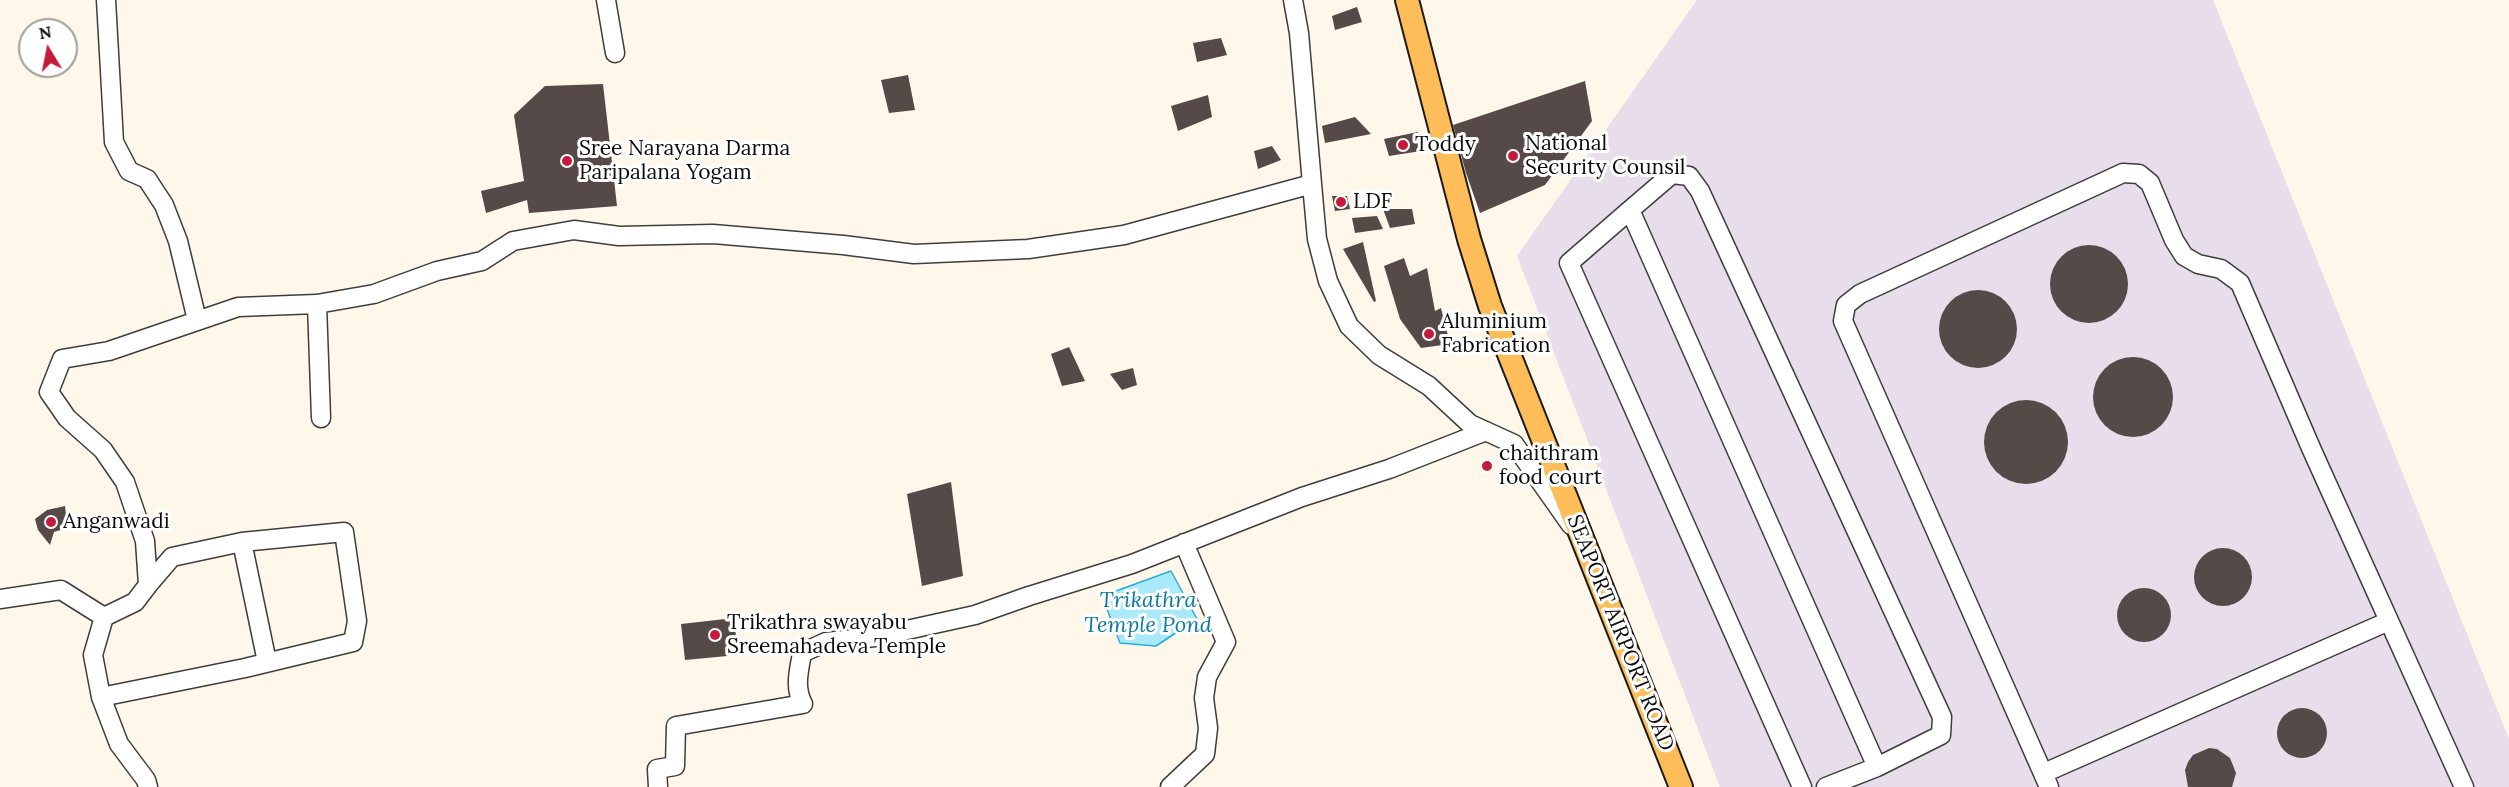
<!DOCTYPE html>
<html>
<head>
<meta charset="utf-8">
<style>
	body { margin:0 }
	#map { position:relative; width:2509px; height:787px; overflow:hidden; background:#fff7ea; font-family:Lora,serif }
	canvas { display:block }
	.north { position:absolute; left:18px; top:18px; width:60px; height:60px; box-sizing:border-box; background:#fff; border:2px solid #9d9d9d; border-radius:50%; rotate:350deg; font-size:16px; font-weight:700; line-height:24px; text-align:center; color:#0b0b0b }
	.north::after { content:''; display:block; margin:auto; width:21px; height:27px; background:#c41b3d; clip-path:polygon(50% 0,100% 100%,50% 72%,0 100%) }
</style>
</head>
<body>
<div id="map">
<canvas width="2509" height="787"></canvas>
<div class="north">N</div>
</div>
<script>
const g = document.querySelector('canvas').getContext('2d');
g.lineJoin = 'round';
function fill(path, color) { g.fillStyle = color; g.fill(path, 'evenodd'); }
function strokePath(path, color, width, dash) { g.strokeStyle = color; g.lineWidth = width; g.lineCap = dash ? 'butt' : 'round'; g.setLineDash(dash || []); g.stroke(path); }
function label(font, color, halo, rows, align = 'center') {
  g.font = font + ' Lora,serif'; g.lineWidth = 6; g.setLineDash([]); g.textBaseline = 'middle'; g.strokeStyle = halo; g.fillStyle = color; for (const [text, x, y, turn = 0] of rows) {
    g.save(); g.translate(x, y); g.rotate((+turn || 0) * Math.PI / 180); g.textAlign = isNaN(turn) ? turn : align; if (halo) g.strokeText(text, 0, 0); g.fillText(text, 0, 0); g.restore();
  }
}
const industrial = new Path2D(`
	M1697,0H2213L2509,739V787H1720L1517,256Z`);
const water = new Path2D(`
	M1171,571L1197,619L1156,646L1120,643L1102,596Z`);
const building = new Path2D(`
	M1357,7L1362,22L1335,30L1332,16Z
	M1221,38L1227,55L1197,62L1193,43Z
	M908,75L915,110L889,113L881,80Z
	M1585,81L1592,121L1545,185L1480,213L1466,173L1453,125Z
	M603,84L617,206L529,213L527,200L486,213L481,191L524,181L514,115L545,86Z
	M1208,95L1212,117L1178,131L1171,106Z
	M1355,117L1371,134L1325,143L1322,126Z
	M1418,132L1421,151L1389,156L1384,139Z
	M1272,146L1281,160L1258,169L1254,151Z
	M1332,196H1347L1350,209L1335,211Z
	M1383,209H1412L1415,224L1390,228Z
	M1377,216L1383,229L1355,233L1352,218Z
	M1363,242L1376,301L1374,302L1343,249Z
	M2050 284a39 39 0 1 1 78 0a39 39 0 1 1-78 0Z
	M1404,258L1410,276L1427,268L1435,311L1441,308L1450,344L1421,348L1400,319L1384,266Z
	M1939 329a39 39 0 1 1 78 0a39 39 0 1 1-78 0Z
	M1069,347L1085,381L1062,386L1051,354Z
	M2093 397a40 40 0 1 1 80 0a40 40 0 1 1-80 0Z
	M1133,368L1137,385L1122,390L1110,374Z
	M1984 442a42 42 0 1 1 84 0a42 42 0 1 1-84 0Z
	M951,482L963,576L922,586L907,494Z
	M65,506L67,524L64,529L54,532L50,545L38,530L35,519L47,510Z
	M2194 577a29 29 0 1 1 58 0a29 29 0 1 1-58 0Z
	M2117 615a27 27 0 1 1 54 0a27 27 0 1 1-54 0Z
	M734,618L738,655L685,660L681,624Z
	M2277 733a25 25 0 1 1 50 0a25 25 0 1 1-50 0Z
	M2209,748L2217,749L2230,758L2236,773L2232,787H2188L2185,770L2188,762L2193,755Z`);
const minor = new Path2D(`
	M106,0L114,142L129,171L147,179L164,205L178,241L197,320
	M606,0L615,53
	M1293,0L1299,33L1312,184
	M1630,210L1672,174L1689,176L1700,191L1942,717L1941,735L1877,767L1826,787
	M317,304L321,418
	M242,542L267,662
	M0,599L61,590L104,617
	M101,697L245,668L353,642L357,621L344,532L242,542L172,557L148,585
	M2044,773L2389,621
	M148,787L146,780L119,744L101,697L93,655L104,617L135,602L148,585L145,541L125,482L103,450L67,418L49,392L62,359L109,351L238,307L317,304L374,294L437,271L482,261L513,241L574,230L619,236L713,234L843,245L914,254L1028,249L1124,235L1312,184L1317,239L1328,281L1349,326L1379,355L1429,386L1470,424L1514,444L1571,525
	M658,787L657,769L675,766L676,726L803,704C794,687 799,671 802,653L826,642L875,637L975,615L1029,596L1132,564L1302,497L1389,469L1486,431
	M1170,787L1205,754L1208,728L1204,698L1207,677L1226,642L1184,543
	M1802,787L1569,263L1630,210L1877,767
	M2049,787L1843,321L1846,305L1860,294L2123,173L2139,174L2150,183L2174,240L2184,256L2198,264L2221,269L2240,283L2311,448L2464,787`);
const major = new Path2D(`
	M1407,0L1469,239L1490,306L1681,787`);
const markers = [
	[1403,145,6,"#c41b3d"],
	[1513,156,6,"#c41b3d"],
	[567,161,6,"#c41b3d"],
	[1341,202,6,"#c41b3d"],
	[1429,334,6,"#c41b3d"],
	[1487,466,6,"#c41b3d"],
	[51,522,6,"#c41b3d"],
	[715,635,6,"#c41b3d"]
];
const poiNames = [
	["National",1525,144],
	["Security Counsil",1525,168],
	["Toddy",1415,145],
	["Sree Narayana Darma",579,149],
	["Paripalana Yogam",579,173],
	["LDF",1353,202],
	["Aluminium",1441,322],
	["Fabrication",1441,346],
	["chaithram",1499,454],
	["food court",1499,478],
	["Anganwadi",63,522],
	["Trikathra swayabu",727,623],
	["Sreemahadeva Temple",727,647]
];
const streetNames = [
	["SEAPORT AIRPORT ROAD",1620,633,68]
];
const waterNames = [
	["Trikathra",1148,601],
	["Temple Pond",1148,626]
];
fill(industrial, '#e8deeb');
fill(water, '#aae9fa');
strokePath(water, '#2cadd6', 1.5);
fill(building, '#554a47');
strokePath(minor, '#3e3e3e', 21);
strokePath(major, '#1c1c1c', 26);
strokePath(minor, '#fff', 18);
strokePath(major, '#ffbd5a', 22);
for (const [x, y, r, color] of markers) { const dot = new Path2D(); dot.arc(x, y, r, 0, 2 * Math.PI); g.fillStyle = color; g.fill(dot); strokePath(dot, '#fff', 2); }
label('21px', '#0b0b0b', '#fff', poiNames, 'left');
label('21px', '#0b0b0b', '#fff', streetNames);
label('italic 22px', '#0d7aa4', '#fff', waterNames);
</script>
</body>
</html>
